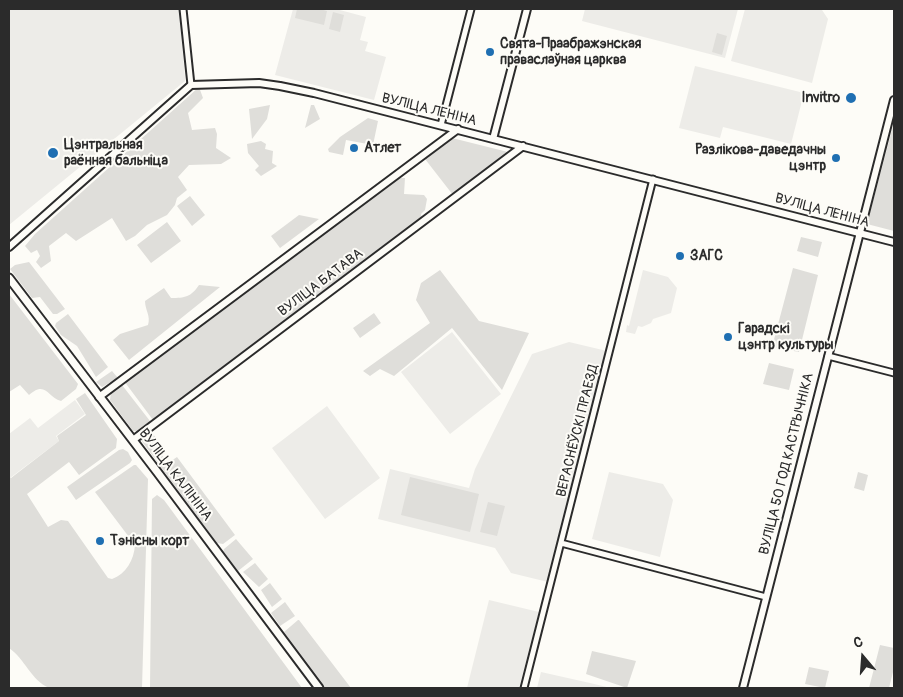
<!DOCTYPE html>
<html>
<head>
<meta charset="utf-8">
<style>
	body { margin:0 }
	#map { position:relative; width:903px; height:697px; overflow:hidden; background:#fdfcf7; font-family:Pangolin,sans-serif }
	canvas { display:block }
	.frame { position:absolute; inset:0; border:10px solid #2b2b2b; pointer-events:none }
	.north { position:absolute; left:838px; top:632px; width:50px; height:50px; -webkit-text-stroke:4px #fdfcf7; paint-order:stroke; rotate:342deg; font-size:14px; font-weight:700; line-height:20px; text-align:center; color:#2b2b2b }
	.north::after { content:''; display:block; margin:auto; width:18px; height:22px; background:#2b2b2b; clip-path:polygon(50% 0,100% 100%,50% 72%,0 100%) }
</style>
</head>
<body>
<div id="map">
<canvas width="903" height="697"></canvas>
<div class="frame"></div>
<div class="north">С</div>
</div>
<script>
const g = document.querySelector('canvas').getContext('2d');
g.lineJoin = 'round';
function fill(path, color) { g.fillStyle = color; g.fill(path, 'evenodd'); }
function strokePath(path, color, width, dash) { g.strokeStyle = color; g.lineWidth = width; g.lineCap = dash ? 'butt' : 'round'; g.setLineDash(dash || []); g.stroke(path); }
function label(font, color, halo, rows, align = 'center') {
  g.font = font + ' Pangolin,sans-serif'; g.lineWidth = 4; g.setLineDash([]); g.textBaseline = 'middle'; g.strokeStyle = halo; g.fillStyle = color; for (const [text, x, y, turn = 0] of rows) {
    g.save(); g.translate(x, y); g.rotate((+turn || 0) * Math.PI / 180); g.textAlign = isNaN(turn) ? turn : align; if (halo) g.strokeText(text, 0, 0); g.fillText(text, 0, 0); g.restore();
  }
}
const built = new Path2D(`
	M9,9H179L185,78V81L9,225Z
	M293,9H336L366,17L360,40L368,42L365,51L386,57L374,100L275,75Z
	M585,9H738L725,58L582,21Z
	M745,9L822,10L828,19L812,83L731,61Z
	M695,66L804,93L791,144L723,127L720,138L679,128Z
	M643,270L668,277L677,288L671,313L653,319L651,323L642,327L638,326L635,334L626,332L627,325L629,326Z
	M452,332L501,394L450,434L401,372Z
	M569,342L607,351L548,582L511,573L495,548L378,519L390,469L469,488L475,469L532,354Z
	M75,400L85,414L56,436L59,441L10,478L9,476V434L30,418L38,428Z
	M327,406L380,478L325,519L272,448Z
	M609,472L663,484L673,500L660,557L592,539Z
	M489,600L539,612L519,688H467Z
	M541,672L590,683L611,688H537Z`);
const green = new Path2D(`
	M297,9H320L327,11L324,25L295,18Z
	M333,12L344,15L340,32L329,29Z
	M717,33L727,36L722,55L712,52Z
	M199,87L203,98L188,113L192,130L215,128L217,134L216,148L231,158L221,164L189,165L178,177L187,190L177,198L175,205L167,215L147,225L135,236L126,241L112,218L76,241L66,233L49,246L51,261L41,268L36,262L40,256L37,250L31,253L25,246L35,234Z
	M270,105L267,119L252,139L249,109Z
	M311,105H314L320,119L305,128Z
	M368,118L378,121L373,145L346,140L343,155L329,152L328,149L340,137Z
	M894,122V231L867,224Z
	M452,138L508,152H509L453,195L425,159Z
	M261,141L266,144L265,149L273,151L272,163L277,166L261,176L255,170L259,166L248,153L247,144Z
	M395,178H405L404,194L424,195L427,199L425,210L421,214L422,219L153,420L124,381Z
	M190,196L205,215L192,226L177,206Z
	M299,215L319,219L280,248L271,236Z
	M167,222L181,241L151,263L137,245Z
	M801,237L822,242L818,257L797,251Z
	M29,262L65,309L57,314H53L40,297L32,298L10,269L15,265Z
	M793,268L818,275L799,352L772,347Z
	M440,270L479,321L529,333L502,390L452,328L394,376L380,369L370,376L363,371L430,323L416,300L421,283Z
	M199,285L220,287L129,360L113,340L120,334L148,325C151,316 145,310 145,301L164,288L171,298C185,298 191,297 199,285Z
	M9,294L78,384L76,389L61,401C47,397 46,380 29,395L20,385L9,392Z
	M374,313L381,323L360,338L353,328Z
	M68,314L108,367L96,377L77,346L61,335L55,326L56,323Z
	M769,363L794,369L789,390L763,384Z
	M112,371L118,378L102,387L96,382Z
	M122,385L150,421L151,423L140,431H133L110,400L111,392Z
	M85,393L117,439L116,448L79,475L69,462L27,494L48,527L61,520L68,521L108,578L112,579C126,574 134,560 135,545L95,492L134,465H136L148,479L142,688H49C31,680 25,659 9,648V477L11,478L59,441L57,436L86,415L76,399Z
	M152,433L157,439L154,444L168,463L177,457L235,535L223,544L217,543L141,440L147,434Z
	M123,449L128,452L132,460L130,463L76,500L67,487L119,450Z
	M858,472L868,475L864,491L854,488Z
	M410,477L479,494L470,532L401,515Z
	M157,495L164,500L302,688H150L152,499Z
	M488,502L505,506L497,536L480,532Z
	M236,539L253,559L238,571L223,552L224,549Z
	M255,563L268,579L259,587L243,572Z
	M270,583L282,599L272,607L261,590Z
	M285,602L295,616L280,626L271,613Z
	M298,620H299L351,688H326L284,632Z
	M880,645L894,648V668L889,688H869Z
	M592,651L636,661L627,688L586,674Z
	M809,667L829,671L825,688L805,684Z`);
const minor = new Path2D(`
	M183,9L191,85
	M441,125L471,9
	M828,356L894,373
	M561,543L766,597
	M524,688L653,179`);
const tertiary = new Path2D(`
	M493,139L527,9
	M9,247L191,85L259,83L280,86L314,93L894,242
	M99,397L458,129
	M133,440L523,146
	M743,688L894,100`);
const secondary = new Path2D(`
	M9,278L158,473L319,688`);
const markers = [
	[490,52,5,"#1f6fb2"],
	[851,98,6,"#1f6fb2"],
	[354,148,5,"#1f6fb2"],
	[53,153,6,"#1f6fb2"],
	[836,158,5,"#1f6fb2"],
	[680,256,5,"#1f6fb2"],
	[728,337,5,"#1f6fb2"],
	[100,541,5,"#1f6fb2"]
];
const poiNames = [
	["Свята-Праабражэнская",500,44],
	["праваслаўная царква",500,60],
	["Invitro",840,98,"right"],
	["Цэнтральная",64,145],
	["раённая бальніца",64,161],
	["Атлет",364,148],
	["Разлікова-даведачны",826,150,"right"],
	["цэнтр",826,166,"right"],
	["ЗАГС",690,256],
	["Гарадскі",738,329],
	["цэнтр культуры",738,345],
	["Тэнісны корт",110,541]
];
const streetNames = [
	["ВУЛІЦА ЛЕНІНА",429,110,14],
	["ВУЛІЦА ЛЕНІНА",822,211,15],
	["ВУЛІЦА БАТАВА",321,283,-37],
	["ВЕРАСНЁЎСКІ ПРАЕЗД",578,431,-76],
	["ВУЛІЦА 50 ГОД КАСТРЫЧНІКА",787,464,-76],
	["ВУЛІЦА КАЛІНІНА",175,475,53]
];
fill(built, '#edece8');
fill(green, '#dfdeda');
strokePath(minor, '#2b2b2b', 9);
strokePath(tertiary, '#2b2b2b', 10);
strokePath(secondary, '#2b2b2b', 11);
strokePath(minor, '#fdfcf7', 5);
strokePath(tertiary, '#fdfcf7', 6);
strokePath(secondary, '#fdfcf7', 7);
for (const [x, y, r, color] of markers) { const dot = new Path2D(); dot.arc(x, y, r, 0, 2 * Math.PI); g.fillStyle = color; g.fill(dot); strokePath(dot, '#fdfcf7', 2); }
label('bold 14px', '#2b2b2b', '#fdfcf7', poiNames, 'left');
label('14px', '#2b2b2b', '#fdfcf7', streetNames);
</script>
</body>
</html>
